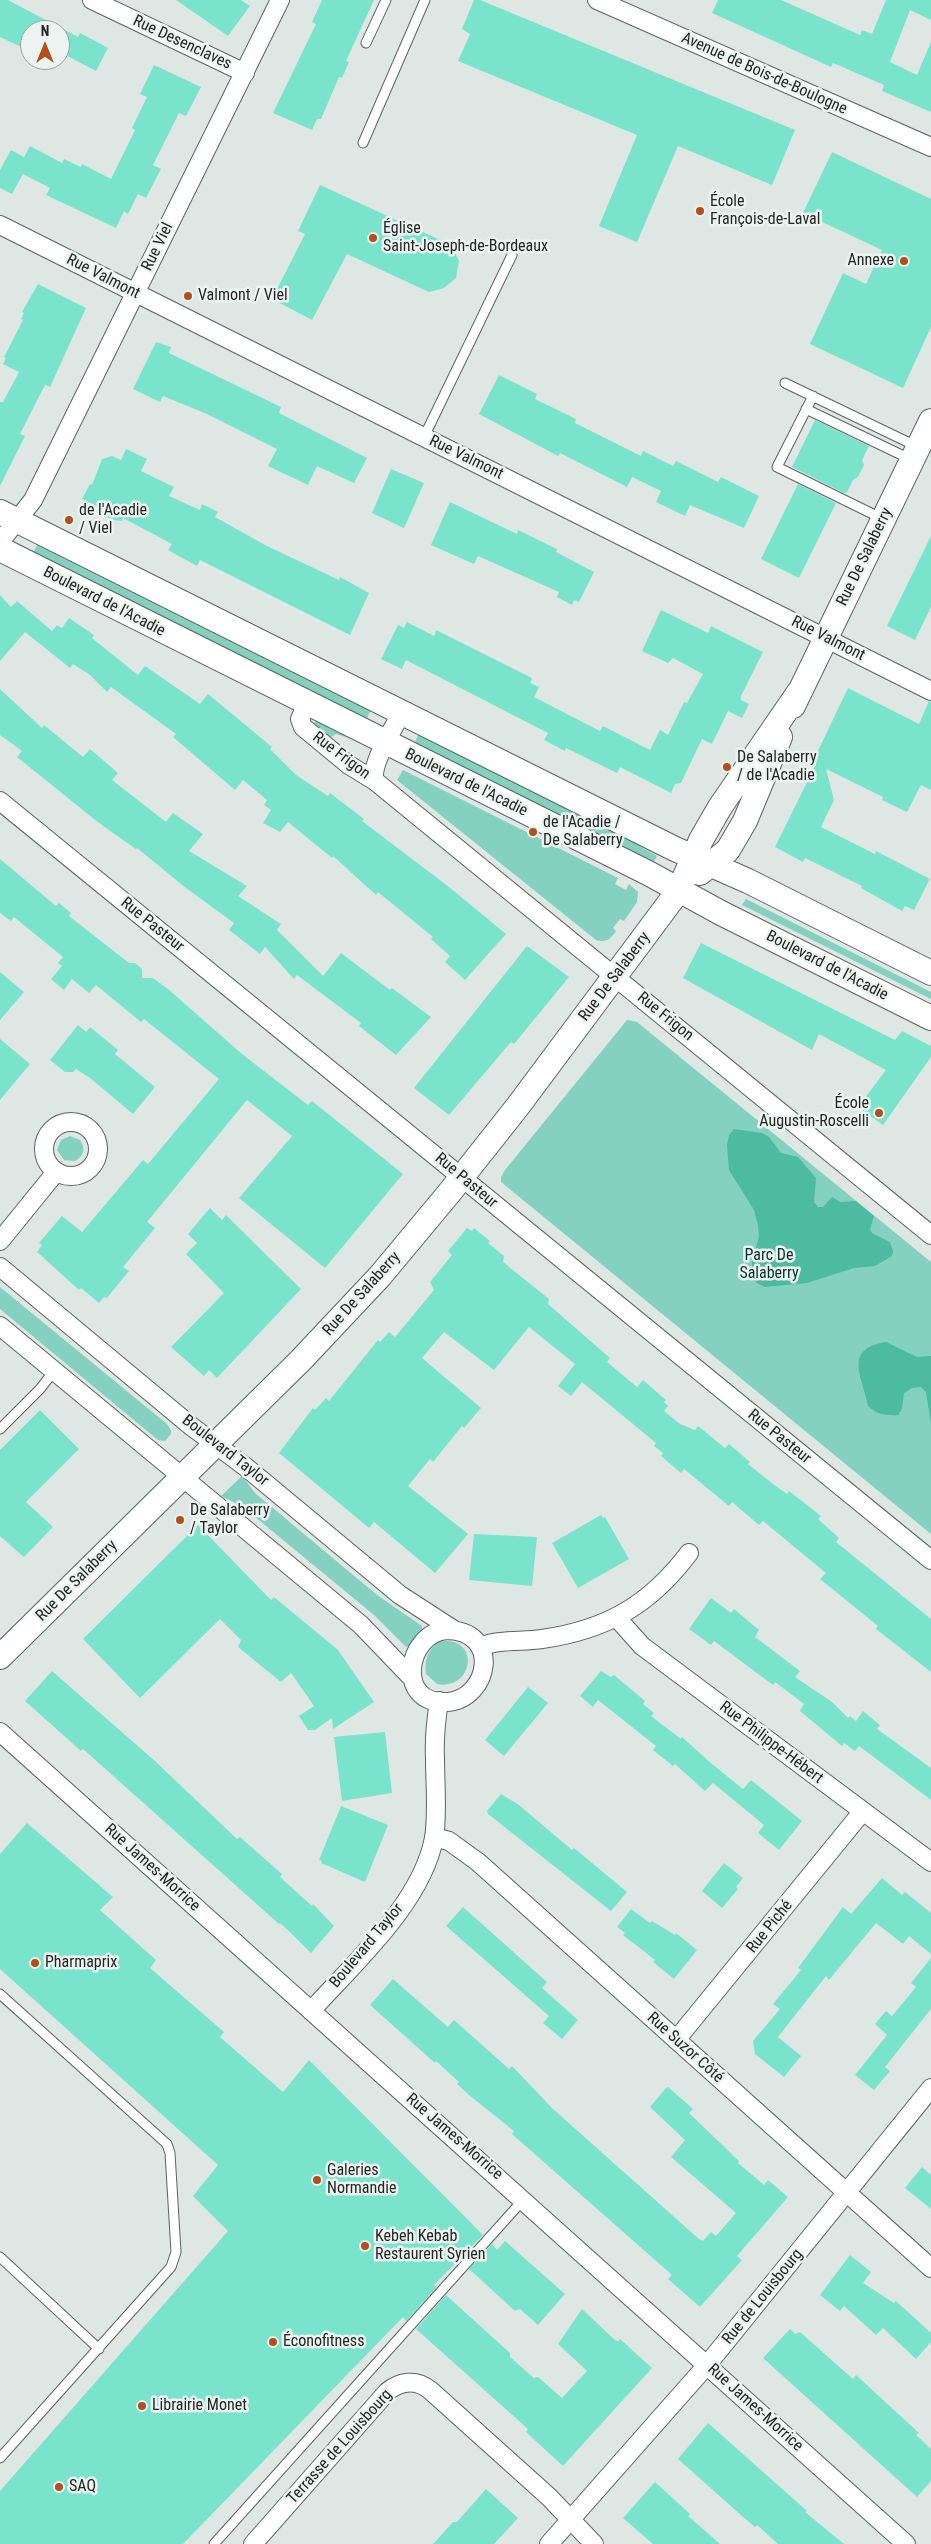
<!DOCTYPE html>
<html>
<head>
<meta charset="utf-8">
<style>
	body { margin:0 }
	#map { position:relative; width:931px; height:2544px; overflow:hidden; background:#dfe7e4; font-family:"Roboto Condensed",sans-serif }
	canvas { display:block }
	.north { position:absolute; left:20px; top:20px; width:50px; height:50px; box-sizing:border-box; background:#ecf4f1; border:1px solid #9ca19f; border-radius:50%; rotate:0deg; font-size:14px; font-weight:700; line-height:20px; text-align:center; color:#232525 }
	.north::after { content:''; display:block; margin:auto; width:18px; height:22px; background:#b34f1d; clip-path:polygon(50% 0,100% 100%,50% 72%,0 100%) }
</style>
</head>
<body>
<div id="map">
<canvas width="931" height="2544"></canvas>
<div class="north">N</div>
</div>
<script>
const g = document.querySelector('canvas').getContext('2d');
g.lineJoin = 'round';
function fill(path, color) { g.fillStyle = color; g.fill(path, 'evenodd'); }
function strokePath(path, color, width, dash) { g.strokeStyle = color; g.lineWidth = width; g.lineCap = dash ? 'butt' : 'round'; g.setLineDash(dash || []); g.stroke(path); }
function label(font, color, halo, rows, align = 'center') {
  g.font = font + ' "Roboto Condensed",sans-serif'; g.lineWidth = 5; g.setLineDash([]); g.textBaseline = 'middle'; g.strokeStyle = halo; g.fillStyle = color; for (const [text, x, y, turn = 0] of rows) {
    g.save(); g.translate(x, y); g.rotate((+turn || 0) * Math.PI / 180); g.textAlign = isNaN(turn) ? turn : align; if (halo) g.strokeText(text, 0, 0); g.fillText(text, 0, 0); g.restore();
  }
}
const green = new Path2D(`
	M38,543L371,709L366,721L32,555Z
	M316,720L318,721L355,740L336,734L330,738L314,724Z
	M419,732L600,823L657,856L653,864L414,745Z
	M403,770L618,878L615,884L626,890L629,884L638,892L637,902L624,921L620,919L613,928L616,931C610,939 607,943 596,940L397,780Z
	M746,899L931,992V999L742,905Z
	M627,1020L637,1022L931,1262V1534L501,1182V1177L505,1170Z
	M70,1136L80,1140C86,1149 84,1156 75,1161L64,1160L57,1150L61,1140Z
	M0,1287L167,1424L171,1430V1434L165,1441L158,1440L0,1309Z
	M242,1476L255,1493L377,1595L422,1626V1631L411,1646L406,1647L374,1615L243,1507L221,1496Z
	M440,1641C482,1637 473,1691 437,1684L426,1674C424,1660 428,1649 440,1641Z`);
const forest = new Path2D(`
	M734,1129L762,1133L769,1137L781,1153L798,1157L816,1178L814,1202L818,1207H823L832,1197L840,1202L856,1201L874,1216L870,1229L872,1233L890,1242L893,1251L892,1256L875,1266L854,1268L807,1283L765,1287L757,1283L752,1274V1260L759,1237L758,1225L754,1210L729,1170L727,1145L729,1135Z
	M886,1342L917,1357L931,1356V1424L926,1392L921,1387L912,1388L904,1393L902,1409L898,1415C887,1416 876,1414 868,1406C863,1377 842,1349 886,1342Z`);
const building = new Path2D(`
	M0,0H8L78,37L80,33L108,48L96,71L60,52V30H30V51L0,37Z
	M176,0H241L250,6L228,36Z
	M322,0H374L346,61L349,62L342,78L339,77L321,119H317L312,130L273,113L316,24L312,22Z
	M474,0H480L795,130L772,185L678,146L637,242L599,226L637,135L458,61L470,34L462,29Z
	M718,0H781L860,35L862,30L872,34L886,0H931V20L910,10L890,62L917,75L931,42V112L882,91L884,85L833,63L831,67L712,13Z
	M154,65L201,87L186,116L179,113L153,165L161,169L146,198L138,194L128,214L124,211L116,228L46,195L50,188L23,174L12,194L0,188V170L11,150L24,157L30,146L62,163L64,159L81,167L82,164L111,179L135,130L132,128L147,97L140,94Z
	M832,152L931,199V327L903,388L810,344L843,273L866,284L882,250L803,213Z
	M320,185L451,245L459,261L456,278L444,288L429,292L347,254L312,320L272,299L305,234L298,231Z
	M38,284L86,308L50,387L45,385L20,434L25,436L0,486V402H3L19,372L3,364L6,358L4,357L23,320L21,319L24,313L22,312Z
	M156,342L171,347L169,353L281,407L279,413L367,458L354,483L317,466L308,485L268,466L277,449L207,414L163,396L160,402L133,389Z
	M499,375L537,394L535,399L576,419L575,423L641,456L643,451L673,466L676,461L718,482L721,477L759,496L744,528L690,505L685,516L656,502L661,491L632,477L627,487L560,453L558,456L479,414Z
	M815,420L869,446L862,460L864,465L858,477L853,480L847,492L844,493L792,467Z
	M126,449L147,459L141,471L174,487L169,496L200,510L202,504L218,512L215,517L267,546L339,580L340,577L369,593L350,635L200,560L197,566L168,550L172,544L123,518L122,521L113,520L96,512L98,507L82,499L90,484L92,485L102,459L112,456L121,460Z
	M391,469L424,483L404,528L372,513Z
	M798,484L836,503L799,578L761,559Z
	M450,502L517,534L518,530L557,549L556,552L594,572L579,602L574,600L572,605L557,597L559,592L478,556L474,564L431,545Z
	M931,536V607L915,640L887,626Z
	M0,595L11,607L17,601L52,631L57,625L62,628L69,618L94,635L92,638L138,675L145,666L200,704L208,694L272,747L270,749L296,775L328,796L330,793L364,819L362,821L449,887L506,934L465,980L445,962L450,956L431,939L433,937L378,892L376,895L333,856L332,858L288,822L280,832L263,823L271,810L264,805L267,800L243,780L235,790L173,737L176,734L111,687L107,692L90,675L73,664L70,668L25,632L0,661Z
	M661,610L708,633L711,626L763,652L741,696V700L749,704L742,718L728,711L712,744L702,739L681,783L675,784L671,793L620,767L617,773L566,748L565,751L544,740L548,733L406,660L402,669L381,659L398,625L404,628L407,622L434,636L436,630L532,678L530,683L539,687L534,697L600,731L603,726L650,750L660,730L668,735L684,702L687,703L703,674L673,658L668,663L642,651Z
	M848,688L919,724L929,701L931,702V790L921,785L907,812L882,800L883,797L826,769L834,800L821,827L875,854L876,851L930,879L914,910L905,906L902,911L861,888L862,886L805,858L803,862L775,847L816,764L815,757Z
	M0,689L42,728L44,725L83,757L90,749L118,773L112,780L166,822L173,813L203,834L189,851L247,886L238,896L281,924L277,930L323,976L341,953L390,990L392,988L431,1017L396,1055L359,1026L361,1023L297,975L294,979L265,947L260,954L229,930L234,923L186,888L137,848L136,849L99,823L17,757L22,751L0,735Z
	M0,859L56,906L59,903L71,913L69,916L129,963H135L142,969V978H153L168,989L242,1054L308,1105L312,1101L403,1174L325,1268L239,1198L292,1136L247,1100L147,1222L155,1228L123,1267L129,1271L107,1298L104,1297L99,1303L81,1288L79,1290L37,1252L42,1245L39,1243L62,1216L82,1232L143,1160L148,1164L219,1079L144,1019L141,1022L96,985L89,993L72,979L64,990L51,979L62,966L58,963L63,957L14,917L11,921L0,913Z
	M701,943L895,1040L902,1031L931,1046V1057L883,1125L858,1107L886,1070L819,1034L812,1050L683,978Z
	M527,946L569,977L514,1044L511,1042L449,1115L414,1088Z
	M0,972L24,992L0,1020Z
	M78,1025L86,1032L90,1027L118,1050L115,1054L155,1087L133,1114L90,1078L76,1069L73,1072H65L50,1060Z
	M0,1039L30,1064L0,1100Z
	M210,1208L222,1220L226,1215L301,1289L217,1378L209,1370L204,1376L171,1347L224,1293L186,1254L197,1243L188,1234Z
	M467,1228L472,1231L474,1228L490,1241L488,1243L504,1256L503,1262L549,1299L548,1304L610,1358L607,1362L637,1387L643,1380L666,1400L664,1402L668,1406L664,1411L680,1424L695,1430L698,1426L725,1448L729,1444L750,1462L748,1464L773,1484L787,1494L789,1491L821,1516L818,1519L839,1538L836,1542L931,1619V1672L876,1629L878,1626L820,1579L826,1573L763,1521L759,1525L732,1502L729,1506L684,1469L681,1473L661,1456L663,1453L654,1446L656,1443L582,1382L571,1396L558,1386L575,1364L529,1327L494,1370L444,1332L422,1358L481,1408L464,1428L462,1426L433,1462L430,1459L408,1486L468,1534L435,1573L374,1522L369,1528L279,1453L313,1408L315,1410L326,1398L329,1401L378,1340L380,1342L389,1332L395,1337L434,1290L430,1282L452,1255L448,1251Z
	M40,1410L79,1449L26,1502L53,1527L24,1557L0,1536V1450Z
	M601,1515L603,1518L605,1517L629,1559L578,1588L552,1543Z
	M198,1525L271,1600L274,1597L338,1650L374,1702L333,1729L332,1718L315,1730H308L299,1716L314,1706L291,1673L281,1682L238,1647L241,1640L220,1619L140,1698L83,1639Z
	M474,1534L537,1537L532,1586L469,1580Z
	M711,1598L731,1613L734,1609L759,1630L755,1637L800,1671L795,1677L832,1702L848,1718L850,1716L856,1721L863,1711L880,1725L877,1729L931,1768V1800L859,1746L855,1751L844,1743L842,1746L800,1711L804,1704L775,1682L773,1685L714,1641L711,1645L689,1629Z
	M52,1671L155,1761L237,1839L240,1837L282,1874L280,1877L312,1906L313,1904L334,1926L311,1953L291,1933L280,1923L279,1924L83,1749L81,1751L25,1701Z
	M601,1671L611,1677L614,1675L645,1701L643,1704L654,1713L651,1716L681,1739L682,1737L712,1764L743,1789L751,1780L802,1821L779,1850L758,1833L764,1825L713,1783L705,1791L675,1764L673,1766L653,1750L656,1746L598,1700L593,1707L580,1696Z
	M528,1687L548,1703L504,1756L485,1740Z
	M385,1732L392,1793L342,1801L334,1737Z
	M501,1794L519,1805L572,1850L574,1848L627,1892L611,1911L488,1814L487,1811Z
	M341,1806L388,1825L365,1882L321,1863L322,1861L319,1860Z
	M27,1823L113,1897L100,1910L156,1960L150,1968L224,2032L220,2037L283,2092L309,2060L483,2235L434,2285L437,2287L406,2321L403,2317L183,2544H0V2491L228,2231L193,2196L218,2165L0,1969V1854Z
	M724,1863L743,1878L736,1887L738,1889L722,1908L702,1891Z
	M882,1878L902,1895L905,1892L931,1913V1954L909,1936L903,1944L876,1923L829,1980L826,1976L778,2037L801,2056L784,2077L755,2054L753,2041L780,2009L773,2004L801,1970L798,1968L843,1907L851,1914Z
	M463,1907L547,1982L542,1988L578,2020L562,2039L543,2023L549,2016L446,1926Z
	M631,1909L650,1923L652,1921L675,1935L676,1933L697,1950L674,1979L653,1962L655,1960L623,1935L625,1933L617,1927Z
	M931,1958V2009L885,2067L890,2071L874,2090L855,2075L887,2035L875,2024L886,2011L892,2016L916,1987L911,1983Z
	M393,1979L448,2027L454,2020L509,2069L512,2066L553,2109L699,2239L703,2241L711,2232L716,2236L736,2213L671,2157L685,2140L650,2107L666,2088L668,2087L693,2109L689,2113L739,2161L738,2163L764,2185L768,2180L788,2197L737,2256L742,2260L700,2307L668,2279L672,2275L512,2134L514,2131L469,2095L457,2084L459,2082L436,2061L435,2063L370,2005Z
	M922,2167L931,2175V2209L905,2188Z
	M505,2241L565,2294L538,2325L520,2309L515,2311L469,2269L492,2244L497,2250Z
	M850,2255L871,2272L863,2283L894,2303L896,2301L931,2333V2342L916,2359L883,2328L876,2335L844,2306L840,2311L820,2295Z
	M446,2295L510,2353V2357L534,2378L538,2377L562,2398L587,2371L558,2344L582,2309L615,2340L618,2341L620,2339L652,2368L563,2466L526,2432L528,2429L416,2329Z
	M790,2329L795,2334L800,2332L853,2379L856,2375L919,2433L916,2435L931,2449V2481L917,2497L763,2358Z
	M708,2423L807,2511L805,2512L844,2544H778L757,2525L755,2527L742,2516L678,2459Z
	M655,2482L690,2514L688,2516L720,2544H653L623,2518Z
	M486,2489L518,2518L494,2544H433L453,2522H457Z`);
const service = new Path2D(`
	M366,43L386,0
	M363,143L425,0
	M785,383L918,447
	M813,396L777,467L883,519
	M806,409L912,460
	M424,437L512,255
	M0,1429L40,1389L54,1371
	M0,1994L167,2144L170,2153L176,2252L171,2267L0,2458
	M0,2257L99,2349
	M214,2544L524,2199`);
const minor = new Path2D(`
	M92,0L245,73
	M597,0L931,147
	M0,225L931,691
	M0,542L33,500L280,0
	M307,703L300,719L303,727L349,765L375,781L931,1235
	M375,781C369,765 394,728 402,712
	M0,801L931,1560
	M44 1149a27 27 0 1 1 54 0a27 27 0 1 1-54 0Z
	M0,1241L56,1172
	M0,1267L191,1426L247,1468L400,1595L454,1630
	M0,1326L361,1625L411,1677
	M617,1618L642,1646L931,1862
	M446,1630C502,1630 490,1699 447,1702C395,1705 406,1634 446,1630Z
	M482,1646C500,1639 523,1642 542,1639C606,1630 650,1605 689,1553
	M0,1732L906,2544
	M434,1837L449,1841L478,1862L931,2268
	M311,2011C353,1964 422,1903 434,1838C438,1812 435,1785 435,1758C434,1739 436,1720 439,1701
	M676,2040L863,1811
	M253,2544L387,2392C400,2381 416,2379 430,2390L549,2497L594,2544
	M549,2544L707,2365L931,2088`);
const secondary = new Path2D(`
	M0,512L675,849L748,881L931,973
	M0,549L648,873L721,913L931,1018
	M793,706L931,421
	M700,873L728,850L745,821L780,737
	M0,1657L301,1360L380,1276L450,1192L518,1106L679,890L701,840L720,807L799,692`);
const markers = [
	[700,211,5,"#b34f1d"],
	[373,238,5,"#b34f1d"],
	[904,261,5,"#b34f1d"],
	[188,296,5,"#b34f1d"],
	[69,520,5,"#b34f1d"],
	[727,767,5,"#b34f1d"],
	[533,832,5,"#b34f1d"],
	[879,1113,5,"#b34f1d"],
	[180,1520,5,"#b34f1d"],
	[35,1963,5,"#b34f1d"],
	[317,2180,5,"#b34f1d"],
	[365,2246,5,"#b34f1d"],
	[273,2342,5,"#b34f1d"],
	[142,2406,5,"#b34f1d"],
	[59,2487,5,"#b34f1d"]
];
const streetNames = [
	["Rue Desenclaves",182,43,25],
	["Avenue de Bois-de-Boulogne",764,74,24],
	["Rue Viel",158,247,-64],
	["Rue Valmont",103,277,27],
	["Rue Valmont",466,458,26],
	["Rue De Salaberry",865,557,-64],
	["Boulevard de l'Acadie",104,602,27],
	["Rue Valmont",828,639,27],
	["Rue Frigon",341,756,37],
	["Boulevard de l'Acadie",466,783,26],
	["Rue Pasteur",152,925,39],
	["Boulevard de l'Acadie",827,966,27],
	["Rue De Salaberry",615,977,-53],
	["Rue Frigon",665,1017,39],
	["Rue Pasteur",466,1181,40],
	["Rue De Salaberry",362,1294,-48],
	["Rue Pasteur",779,1437,39],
	["Boulevard Taylor",225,1451,38],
	["Rue De Salaberry",77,1581,-45],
	["Rue Philippe-Hébert",771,1743,37],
	["Rue James-Morrice",152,1868,42],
	["Rue Piché",770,1927,-51],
	["Boulevard Taylor",367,1946,-50],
	["Rue Suzor Côté",685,2048,42],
	["Rue James-Morrice",454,2137,41],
	["Rue de Louisbourg",763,2297,-51],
	["Rue James-Morrice",755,2408,42],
	["Terrasse de Louisbourg",340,2447,-48]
];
const poiNames = [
	["École",710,202],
	["François-de-Laval",710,220],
	["Église",383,229],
	["Saint-Joseph-de-Bordeaux",383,247],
	["Annexe",894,261,"right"],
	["Valmont / Viel",198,296],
	["de l'Acadie",79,511],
	["/ Viel",79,529],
	["De Salaberry",737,758],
	["/ de l'Acadie",737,776],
	["de l'Acadie /",543,823],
	["De Salaberry",543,841],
	["École",869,1104,"right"],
	["Augustin-Roscelli",869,1122,"right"],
	["De Salaberry",190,1511],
	["/ Taylor",190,1529],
	["Pharmaprix",45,1963],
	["Galeries",327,2171],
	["Normandie",327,2189],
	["Kebeh Kebab",375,2237],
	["Restaurent Syrien",375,2255],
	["Éconofitness",283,2342],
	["Librairie Monet",152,2406],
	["SAQ",69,2487]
];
const parkNames = [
	["Parc De",769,1256],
	["Salaberry",769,1274]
];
fill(green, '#83d1be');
fill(forest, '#4dbaa2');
fill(building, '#79e4cb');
strokePath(service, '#5c6361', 11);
strokePath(minor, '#5c6361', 20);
strokePath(secondary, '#5c6361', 26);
strokePath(service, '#fff', 9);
strokePath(minor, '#fff', 18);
strokePath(secondary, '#fff', 24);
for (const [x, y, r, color] of markers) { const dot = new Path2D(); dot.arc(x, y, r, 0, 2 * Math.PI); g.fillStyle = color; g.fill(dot); strokePath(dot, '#ecf4f1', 2); }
label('16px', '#232525', '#ecf4f1', streetNames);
label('16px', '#232525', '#ecf4f1', poiNames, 'left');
label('16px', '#003229', '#ecf4f1', parkNames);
</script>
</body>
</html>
